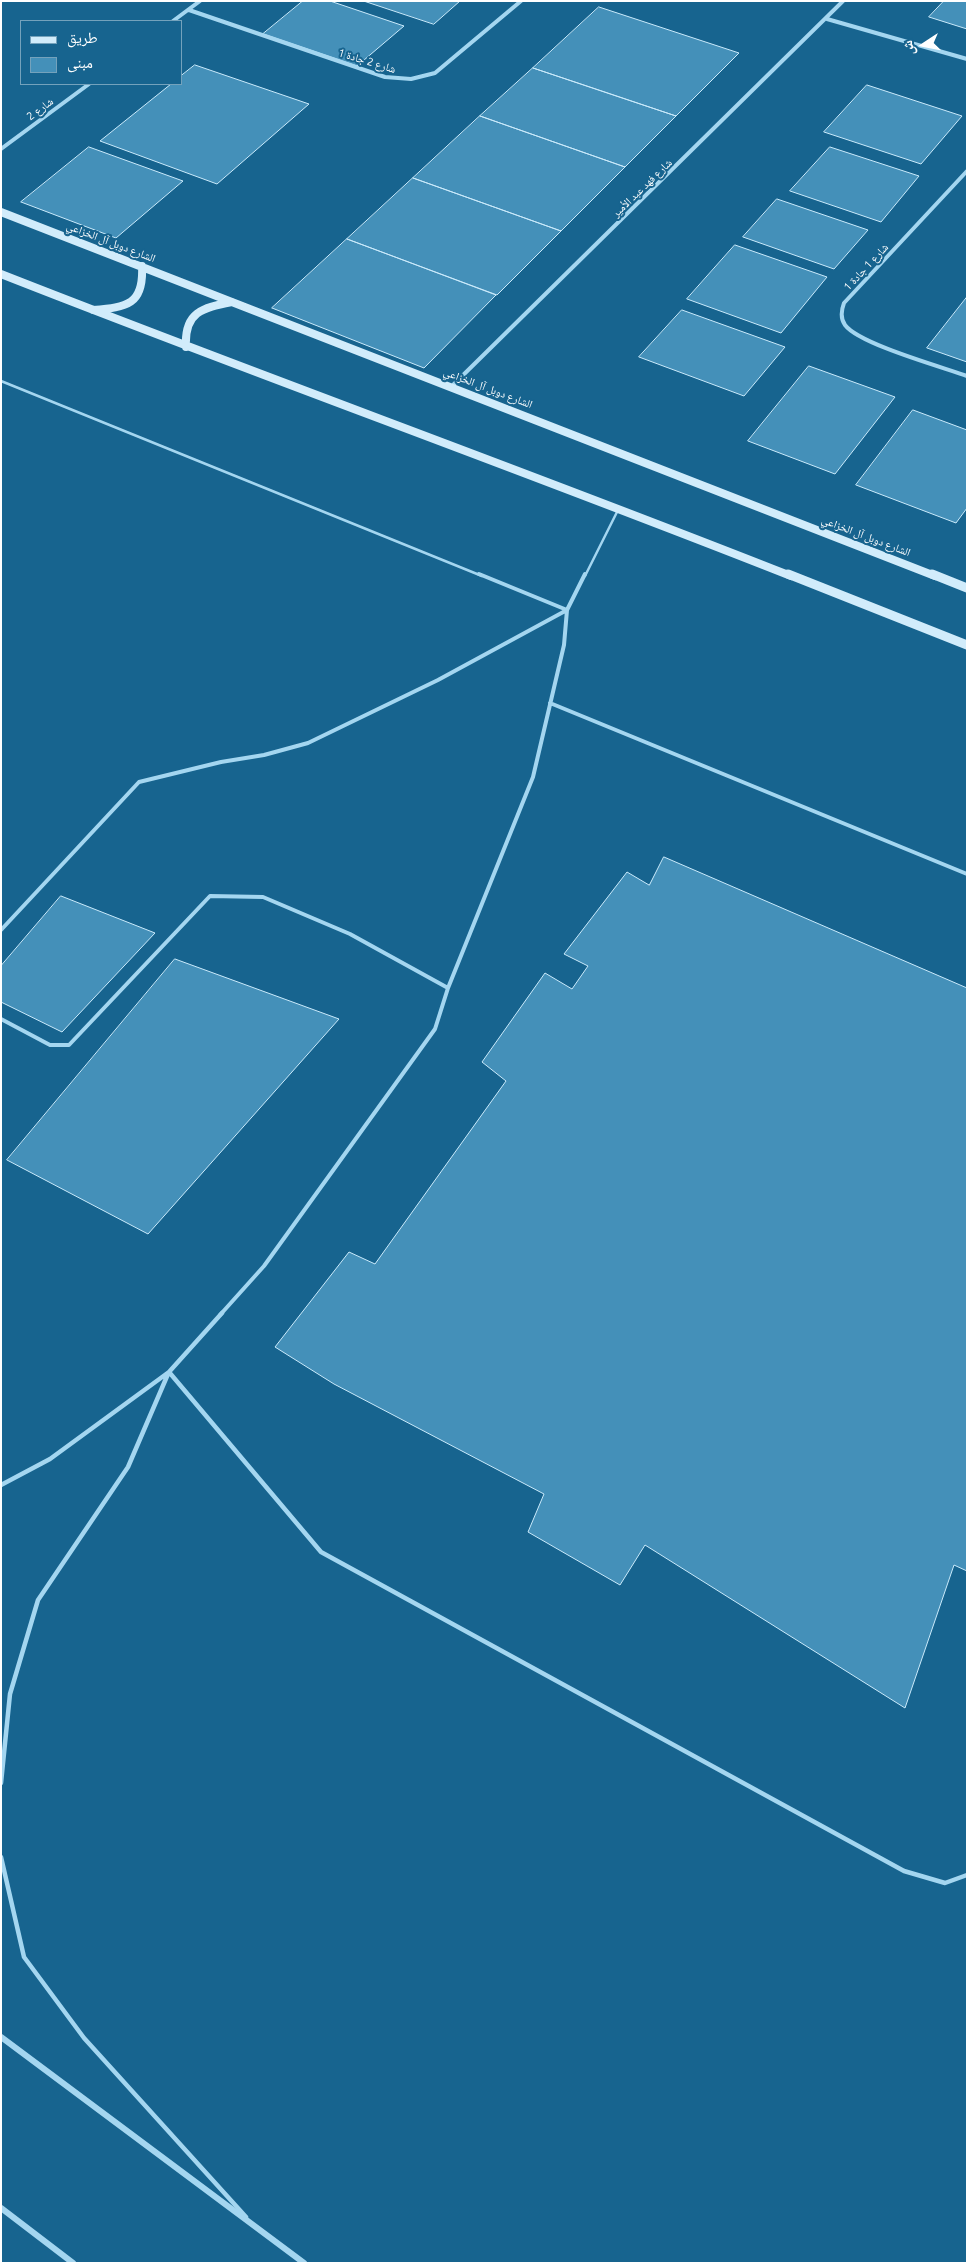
<!DOCTYPE html>
<html>
<head>
<meta charset="utf-8">
<style>
	body { margin:0 }
	#map { position:relative; width:968px; height:2264px; overflow:hidden; background:#17648f; font-family:Ubuntu,"Noto Naskh Arabic",sans-serif }
	canvas { display:block }
	.frame { position:absolute; inset:0; border:2px solid #fff; pointer-events:none }
	.legend { position:absolute; left:20px; top:20px; width:162px; height:65px; box-sizing:border-box; background:#17648f; border:1px solid #74a2bc; margin:0; padding:6px 9px; list-style:none; font-size:15px; color:#fff }
	.legend li { display:flex; align-items:center; gap:10px; height:25px }
	.legend b { width:25px; border:1px solid #74a2bc }
	.north { position:absolute; left:898px; top:20px; width:50px; height:50px; -webkit-text-stroke:4px #17648f; paint-order:stroke; rotate:259deg; font-size:14px; font-weight:700; line-height:20px; text-align:center; color:#fff }
	.north::after { content:''; display:block; margin:auto; width:18px; height:22px; background:#fff; clip-path:polygon(50% 0,100% 100%,50% 72%,0 100%) }
</style>
</head>
<body>
<div id="map">
<canvas width="968" height="2264"></canvas>
<div class="frame"></div>
<ul class="legend">
<li><b style="height:6px;background:#d1ecfb"></b>طريق</li>
<li><b style="height:14px;background:#4490b9"></b>مبنى</li>
</ul>
<div class="north">ش</div>
</div>
<script>
const g = document.querySelector('canvas').getContext('2d');
g.lineJoin = 'round';
function fill(path, color) { g.fillStyle = color; g.fill(path, 'evenodd'); }
function strokePath(path, color, width, dash) { g.strokeStyle = color; g.lineWidth = width; g.lineCap = dash ? 'butt' : 'round'; g.setLineDash(dash || []); g.stroke(path); }
function label(font, color, halo, rows, align = 'center') {
  g.font = font + ' Ubuntu,"Noto Naskh Arabic",sans-serif'; g.lineWidth = 4; g.setLineDash([]); g.textBaseline = 'middle'; g.strokeStyle = halo; g.fillStyle = color; for (const [text, x, y, turn = 0] of rows) {
    g.save(); g.translate(x, y); g.rotate((+turn || 0) * Math.PI / 180); g.textAlign = isNaN(turn) ? turn : align; if (halo) g.strokeText(text, 0, 0); g.fillText(text, 0, 0); g.restore();
  }
}
const building = new Path2D(`
	M303,1H330L404,26L357,66L263,34Z
	M364,1H460L434,24Z
	M944,1H967V29L929,17Z
	M599,7L739,53L676,116L533,68Z
	M195,65L309,104L217,184L100,141L171,84H181V76Z
	M533,68L676,116L625,167L480,116Z
	M867,85L962,116L921,164L824,132Z
	M480,116L625,167L561,231L413,178Z
	M89,147L183,181L116,238L21,202Z
	M830,147L919,176L881,222L790,191Z
	M413,178L561,231L497,295L347,239Z
	M777,199L868,230L834,269L743,237Z
	M347,239L496,295L424,368L272,308Z
	M735,245L827,277L781,333L687,299Z
	M967,297V362L927,348Z
	M682,310L785,347L744,396L639,357Z
	M809,366L895,397L835,474L748,441Z
	M913,410L967,430V508L956,523L856,485Z
	M664,857L967,988V1571L954,1565L905,1708L645,1545L620,1585L528,1532L544,1494L334,1384L275,1347L349,1252L375,1264L506,1081L482,1062L545,973L572,989L588,966L564,954L627,872L649,885Z
	M61,896L155,933L62,1032L1,1002V966Z
	M175,959L339,1019L148,1234L7,1160Z`);
const laneFar2 = new Path2D(`
	M1,381L482,576
	M585,576L619,508`);
const laneFar1 = new Path2D(`
	M479,574L567,610
	M550,703L967,874
	M1,930L139,782L221,762L264,755L308,743L438,680L567,610
	M1,1019L50,1045H69L210,896L263,897L350,934L448,988
	M220,1315L264,1266L435,1029L448,988L533,777L564,645L567,610L585,574`);
const lane = new Path2D(`
	M169,1372L321,1552L904,1871L945,1883L967,1875
	M1,1485L50,1459L169,1372L222,1313
	M1,1783L10,1694L38,1600L128,1467L168,1374
	M1,1857L24,1957L84,2038L246,2217`);
const streetFar1 = new Path2D(`
	M189,10L385,77L411,79L435,73L521,1
	M827,19L967,59
	M173,21L200,1
	M1,149L89,84
	M967,171L844,303C841,311 840,318 845,325C859,344 942,367 967,376
	M452,386L843,1`);
const street = new Path2D(`
	M1,2037L304,2263
	M1,2208L73,2263`);
const secondaryFar1 = new Path2D(`
	M1,212L935,576
	M1,274C263,377 528,472 791,576
	M93,310C127,307 144,305 142,266
	M186,347C184,312 202,308 232,302`);
const secondary = new Path2D(`
	M788,574L967,645
	M932,574L967,588`);
const farStreetnames = [
	["شارع 2 جادة 1",367,61,17],
	["شارع 2",40,109,-37],
	["شارع فهد عبد الأمير",642,188,-44],
	["الشارع دوبل آل الخزاعي",111,242,21],
	["شارع 1 جادة 1",866,267,-47],
	["الشارع دوبل آل الخزاعي",488,388,21],
	["الشارع دوبل آل الخزاعي",866,536,21]
];
fill(building, '#4490b9');
strokePath(building, '#caeafb', 1);
strokePath(laneFar2, '#a4d6f0', 2.5);
strokePath(laneFar1, '#a4d6f0', 4);
strokePath(lane, '#a4d6f0', 4.5);
strokePath(streetFar1, '#a4d6f0', 4);
strokePath(street, '#a4d6f0', 6);
strokePath(secondaryFar1, '#d1ecfb', 8);
strokePath(secondary, '#d1ecfb', 9);
label('11px', '#fff', '#17648f', farStreetnames);
</script>
</body>
</html>
